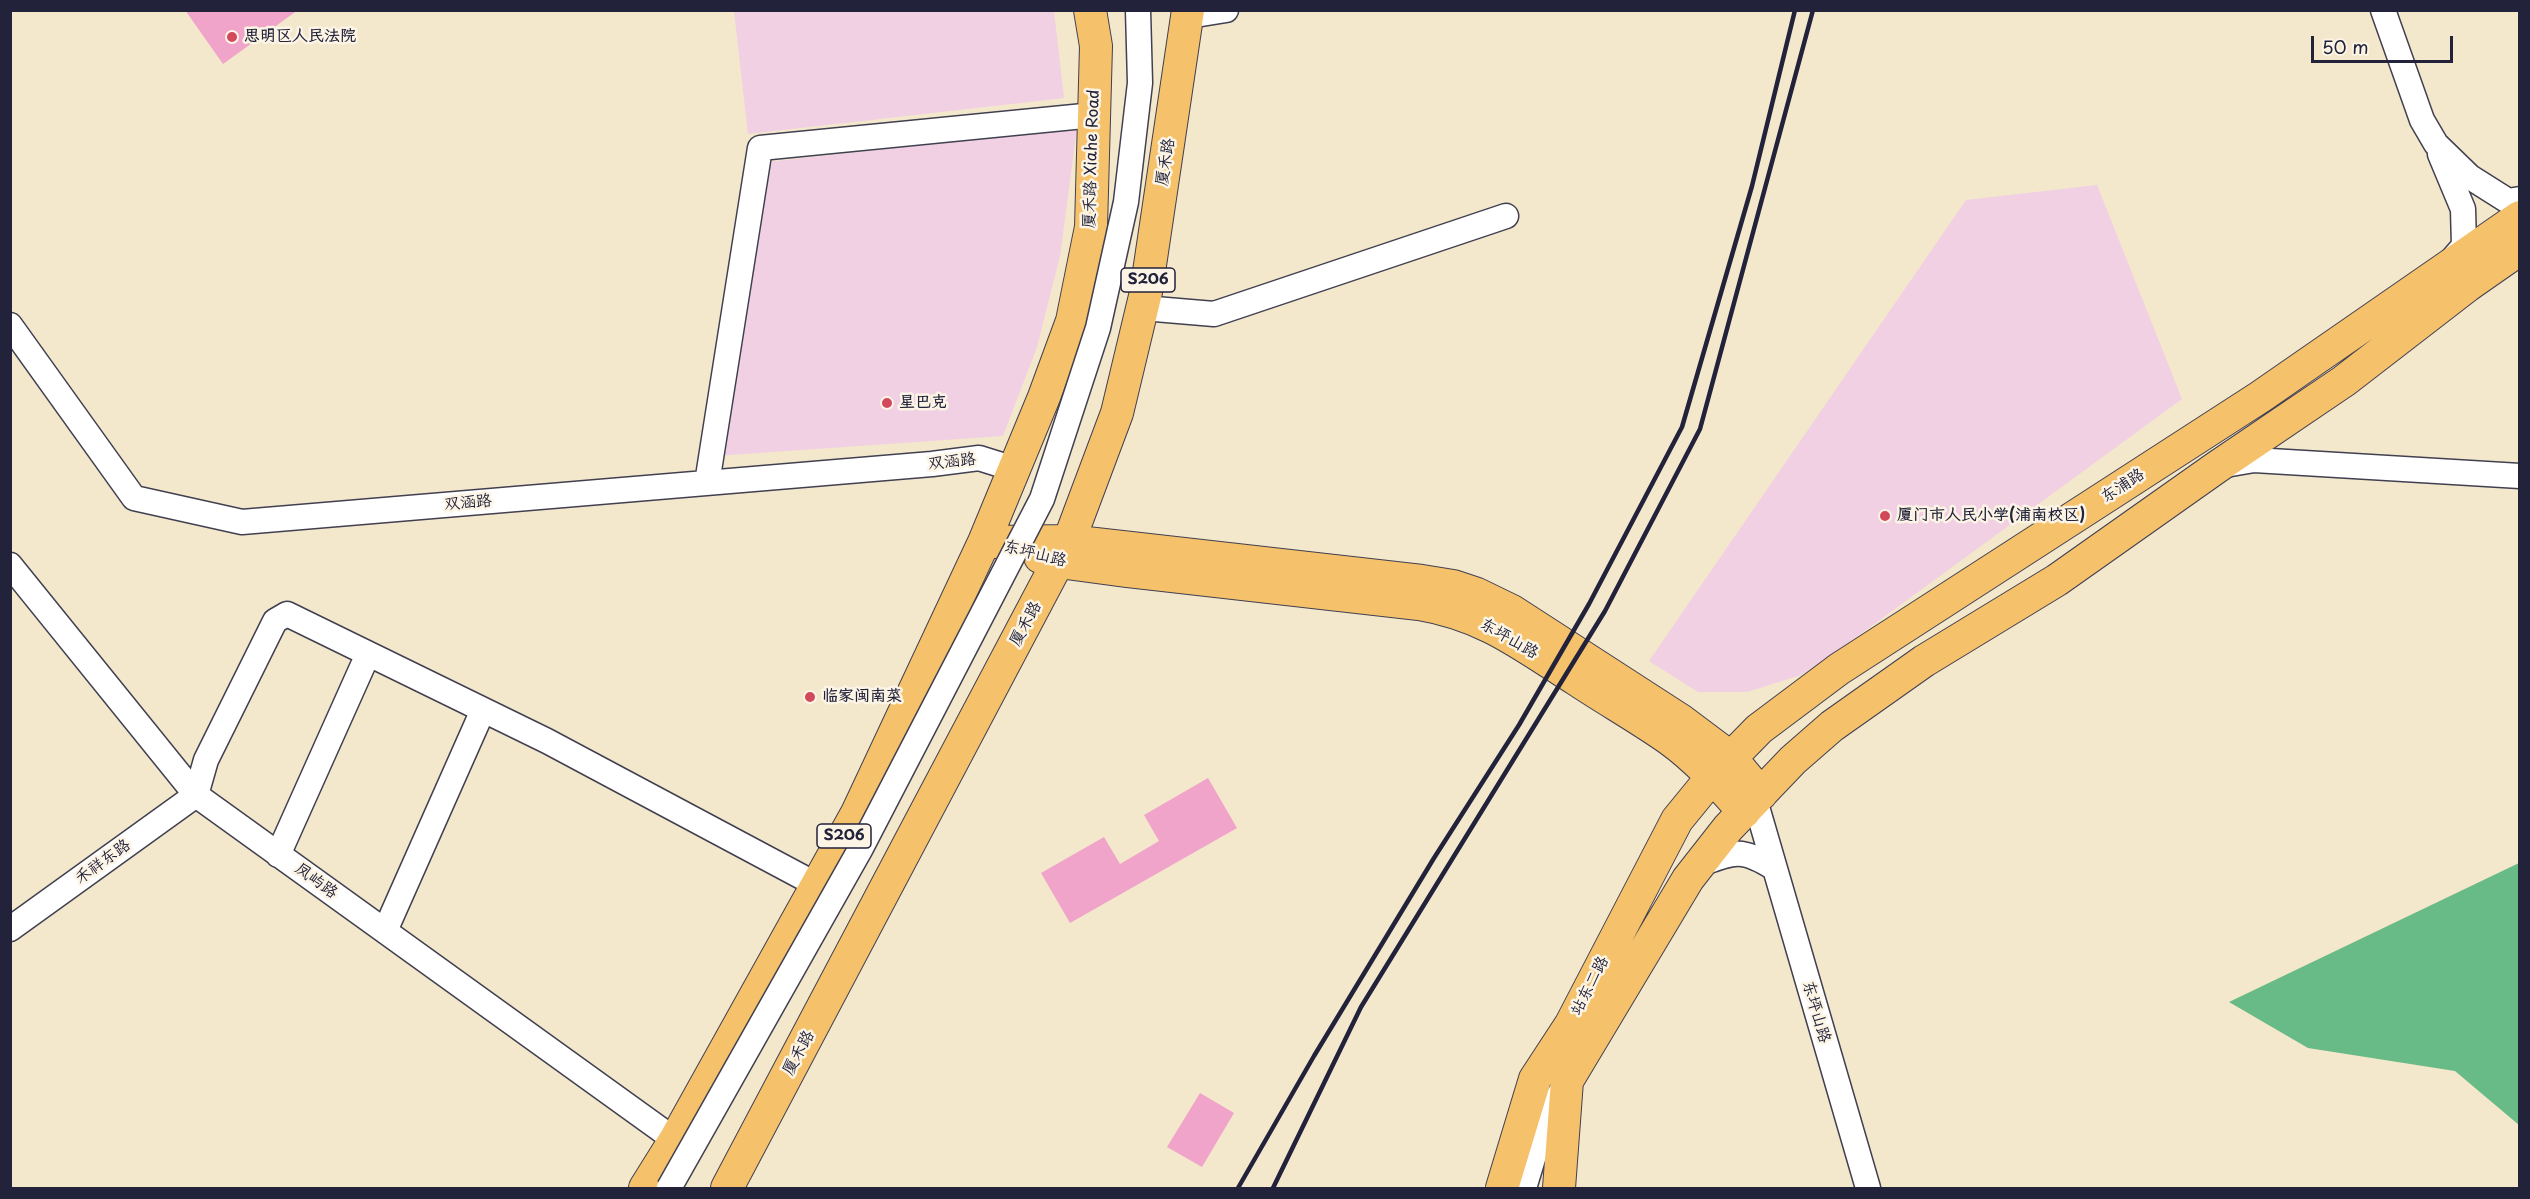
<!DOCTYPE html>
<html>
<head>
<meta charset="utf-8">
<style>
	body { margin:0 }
	#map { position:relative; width:2530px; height:1199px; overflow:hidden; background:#f3e7cc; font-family:"Playpen Sans",sans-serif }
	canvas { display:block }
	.frame { position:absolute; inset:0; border:12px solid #22223b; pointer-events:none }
	.scale { position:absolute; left:2311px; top:36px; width:142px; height:27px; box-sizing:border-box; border:3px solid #22223b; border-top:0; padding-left:8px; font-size:18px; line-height:21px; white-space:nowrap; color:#22223b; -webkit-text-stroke:4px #fcf5e5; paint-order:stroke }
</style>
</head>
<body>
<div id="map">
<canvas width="2530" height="1199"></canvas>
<div class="frame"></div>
<div class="scale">50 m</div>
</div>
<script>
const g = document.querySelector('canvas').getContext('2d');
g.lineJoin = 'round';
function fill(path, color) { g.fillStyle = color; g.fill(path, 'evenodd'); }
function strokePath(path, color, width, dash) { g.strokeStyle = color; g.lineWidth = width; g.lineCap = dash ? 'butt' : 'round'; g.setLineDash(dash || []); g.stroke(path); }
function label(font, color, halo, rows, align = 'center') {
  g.font = font + ' "Playpen Sans","LXGW WenKai TC",sans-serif'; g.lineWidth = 5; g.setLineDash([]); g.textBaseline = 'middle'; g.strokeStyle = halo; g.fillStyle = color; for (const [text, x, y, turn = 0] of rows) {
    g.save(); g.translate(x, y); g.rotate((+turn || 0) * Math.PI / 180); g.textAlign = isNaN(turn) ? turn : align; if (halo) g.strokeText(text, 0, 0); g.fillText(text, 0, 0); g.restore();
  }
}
const built = new Path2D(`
	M734,11H1054L1064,98L748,134Z
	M1077,128L1060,256L1037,347L1003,436L715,456L767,162Z
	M2097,185L2182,399L1862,633L1801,675L1747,692H1698L1649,661L1966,200Z`);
const forest = new Path2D(`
	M2519,863V1125L2455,1071L2308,1048L2229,1002Z`);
const building = new Path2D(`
	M185,10H298L223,64Z
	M1208,778L1237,828L1070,923L1041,873L1104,837L1120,864L1159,841L1144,815Z
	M1200,1093L1234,1113L1202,1167L1167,1147Z`);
const minor = new Path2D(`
	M2383,10L2422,120L2436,144L2470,177L2508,201L2520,199
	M1189,16L1226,10
	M2440,154L2463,209L2464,246L2450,262
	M1143,308L1214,314L1506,216
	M10,325L134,498L242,522L932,464L979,458L1014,469
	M2225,465L2254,460L2520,476
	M707,483L760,148L1094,115
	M10,565L196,795L675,1140
	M1755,800L1868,1188
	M278,855L368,654
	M1698,865C1733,852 1741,847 1774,868
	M10,929L196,795L206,760L275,621L287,614L547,741L817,885
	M385,931L483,710
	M1524,1188L1546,1116L1565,1085`);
const major = new Path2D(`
	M991,542L1069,541L1422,581L1453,586L1477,594L1512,611L1682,721L1730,757L1761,794
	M1040,557L1059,562L1126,571L1419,604C1485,615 1522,645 1577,680C1607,700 1639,718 1669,739C1697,759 1721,786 1744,812
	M645,1188L675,1140L857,813L984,542L1044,397L1072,321L1091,227L1096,46L1090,10
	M727,1188L1069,541L1117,413L1146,292L1188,10
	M1502,1188L1535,1079L1571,1024L1677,820L1713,776L1759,729L1839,669L2260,397L2520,217
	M1559,1188L1567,1081L1688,879L1728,828L1793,760L1832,726L1924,661L2057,580L2217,467L2344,381L2467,286L2520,249`);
const rail = new Path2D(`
	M1238,1188L1314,1056L1434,858L1519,725L1589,604L1682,427L1752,186L1795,10
	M1273,1188L1361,1007L1605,611L1700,429L1813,10`);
const minorBridge = new Path2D(`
	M669,1188L861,848L1042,499L1098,328L1126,202L1140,83L1138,10`);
const markers = [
	[232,37,6,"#d1495b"],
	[887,403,6,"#d1495b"],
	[1885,516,6,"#d1495b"],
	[810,697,6,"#d1495b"]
];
const shields = [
	[1148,280,54],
	[844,836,54]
];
const shieldNames = [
	["S206",1148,280],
	["S206",844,836]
];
const poiNames = [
	["思明区人民法院",244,37],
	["星巴克",899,403],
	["厦门市人民小学(浦南校区)",1897,516],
	["临家闽南菜",822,697]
];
const streetNames = [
	["厦禾路 Xiahe Road",1092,159,-88],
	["厦禾路",1166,162,-81],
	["双涵路",952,462,-6],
	["东浦路",2123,486,-33],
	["双涵路",468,503,-5],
	["东坪山路",1035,554,14],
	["厦禾路",1026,624,-62],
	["东坪山路",1509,639,30],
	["禾祥东路",103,862,-36],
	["凤屿路",316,881,36],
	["站东二路",1590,986,-63],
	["东坪山路",1816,1012,74],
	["厦禾路",799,1053,-62]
];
fill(built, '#f1d0e3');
fill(forest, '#68ba86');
fill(building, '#f0a4ca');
strokePath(minor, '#414051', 27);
strokePath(major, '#414051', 34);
strokePath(minor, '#fff', 24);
strokePath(major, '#f5c16b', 32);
strokePath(rail, '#22223b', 4.5);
strokePath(minorBridge, '#414051', 27, []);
strokePath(minorBridge, '#fff', 24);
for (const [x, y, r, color] of markers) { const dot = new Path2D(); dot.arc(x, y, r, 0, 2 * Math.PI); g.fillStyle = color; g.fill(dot); strokePath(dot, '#fcf5e5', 2); }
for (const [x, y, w] of shields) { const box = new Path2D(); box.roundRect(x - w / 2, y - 12, w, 24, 4.5); g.fillStyle = '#fcf5e5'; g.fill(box); strokePath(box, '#22223b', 1.5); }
label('bold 15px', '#22223b', null, shieldNames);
label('bold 16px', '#22223b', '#fcf5e5', poiNames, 'left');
label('16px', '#22223b', '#fcf5e5', streetNames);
</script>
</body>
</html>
